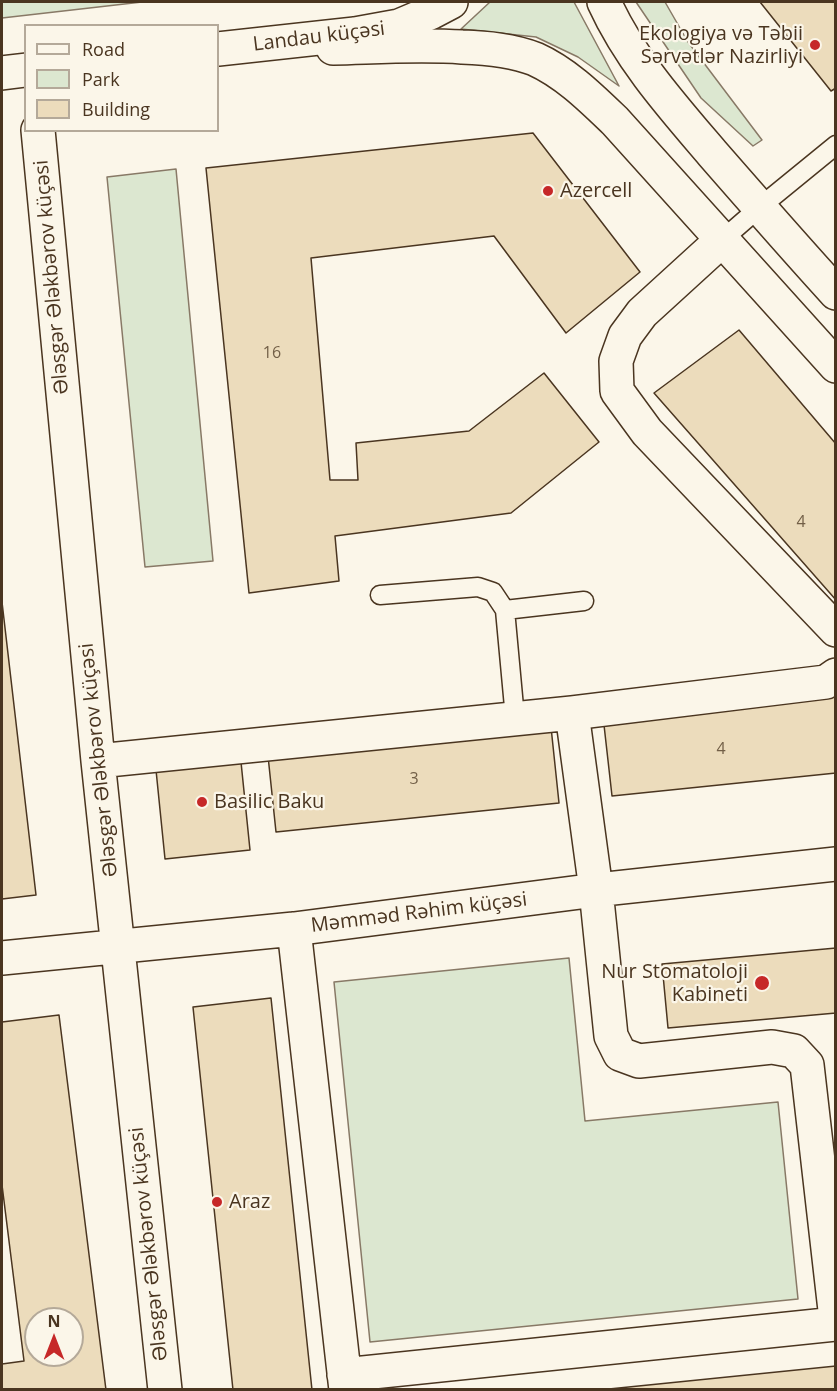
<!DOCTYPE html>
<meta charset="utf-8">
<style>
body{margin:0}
#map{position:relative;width:837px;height:1391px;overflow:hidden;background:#fbf6e9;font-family:"Open Sans",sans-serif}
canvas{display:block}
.frame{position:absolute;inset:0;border:3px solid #4a3520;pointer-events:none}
.legend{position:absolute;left:24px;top:24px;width:195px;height:108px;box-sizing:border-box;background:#fbf6e9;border:2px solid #b4a999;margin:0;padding:8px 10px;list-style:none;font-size:18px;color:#4a3520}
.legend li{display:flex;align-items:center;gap:12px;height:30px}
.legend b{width:30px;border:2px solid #b4a999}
.north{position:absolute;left:24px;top:1307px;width:60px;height:60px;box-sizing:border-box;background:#fbf6e9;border:2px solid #b4a999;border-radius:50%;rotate:0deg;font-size:16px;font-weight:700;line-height:24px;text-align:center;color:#4a3520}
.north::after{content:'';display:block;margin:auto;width:21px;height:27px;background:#c62828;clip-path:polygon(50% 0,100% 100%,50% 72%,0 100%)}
</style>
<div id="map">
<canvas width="837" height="1391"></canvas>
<div class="frame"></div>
<ul class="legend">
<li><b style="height:8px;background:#fbf6e9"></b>Road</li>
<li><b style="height:16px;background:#dce7d0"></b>Park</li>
<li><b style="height:16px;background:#ecdcbc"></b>Building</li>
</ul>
<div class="north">N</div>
</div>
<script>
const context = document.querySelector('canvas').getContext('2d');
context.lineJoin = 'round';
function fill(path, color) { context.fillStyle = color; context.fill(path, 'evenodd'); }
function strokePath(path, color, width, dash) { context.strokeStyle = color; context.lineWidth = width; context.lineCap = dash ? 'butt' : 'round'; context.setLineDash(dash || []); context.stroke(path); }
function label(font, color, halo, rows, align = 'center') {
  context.font = font + ' "Open Sans",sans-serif'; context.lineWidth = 4.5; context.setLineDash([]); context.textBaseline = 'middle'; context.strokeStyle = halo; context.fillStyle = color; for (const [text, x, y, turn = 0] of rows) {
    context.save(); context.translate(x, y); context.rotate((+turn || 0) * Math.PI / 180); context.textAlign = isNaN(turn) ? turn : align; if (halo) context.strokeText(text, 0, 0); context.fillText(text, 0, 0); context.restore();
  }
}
const green = new Path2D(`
 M 2,2 L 142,2 L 2,18 Z
 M 490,2 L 574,2 L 619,86 L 578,57 L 536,37 L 461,29 Z
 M 636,2 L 665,2 L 688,42 L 762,140 L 753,146 L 701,98 Z
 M 176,169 L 213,561 L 145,567 L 107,177 Z
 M 569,958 L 585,1121 L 778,1102 L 798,1299 L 370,1342 L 334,982 Z`);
const building = new Path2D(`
 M 760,2 L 836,2 L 836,88 L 831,91 Z
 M 533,133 L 640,272 L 566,333 L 494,236 L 311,258 L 330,480 L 358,480 L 356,443 L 469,431 L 544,373 L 599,442 L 511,513 L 335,536 L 339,581 L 249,593 L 206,168 Z
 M 739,330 L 836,444 L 836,600 L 654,393 Z
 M 2,602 L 36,895 L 2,899 Z
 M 836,693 L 836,773 L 612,796 L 604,725 Z
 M 551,727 L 559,803 L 276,832 L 268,756 Z
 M 241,762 L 250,850 L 165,859 L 156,770 Z
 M 836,948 L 836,1013 L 668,1028 L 662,964 Z
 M 271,998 L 312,1390 L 233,1390 L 193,1007 Z
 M 59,1015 L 106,1390 L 2,1390 L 2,1364 L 24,1361 L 2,1185 L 2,1022 ZM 36,1319 L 72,1319 L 72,1355 L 36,1355 Z
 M 836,1366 L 836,1390 L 599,1390 Z`);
const service = new Path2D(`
 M 722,240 L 760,207 L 836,145
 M 380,595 L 478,587 L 493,592 L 505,610 L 515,718
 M 505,610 L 584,601`);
const minor = new Path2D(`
 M 38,130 L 98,761 L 165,1390
 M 722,240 L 642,313 L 625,336 L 616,361 L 617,391 L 647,432 L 836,630
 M 572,713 L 596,890 L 611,1036 L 620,1054 L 639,1061 L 772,1047 L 794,1051 L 807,1065 L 836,1319
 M 98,761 L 572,713 L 826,682 L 836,675
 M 294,929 L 346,1390
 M 2,958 L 294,929 L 596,890 L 836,864
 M 344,1375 L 836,1324`);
const secondary = new Path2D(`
 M 604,2 C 630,59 671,105 712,153 C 753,200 794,247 836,293
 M 333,48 C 376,47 419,44 462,47 C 487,48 512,50 535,59 C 566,73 591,98 615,121 L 836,366`);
const primary = new Path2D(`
 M 218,49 L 355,34 L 399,26 L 432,12 L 451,2
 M 2,73 L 26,70`);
const markers = [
 [815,45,6,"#c62828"],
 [548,191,6,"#c62828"],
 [202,802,6,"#c62828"],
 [762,983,8,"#c62828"],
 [217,1202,6,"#c62828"]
];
const numberNames = [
 ["16",272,353],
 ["4",801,522],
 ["4",721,749],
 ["3",414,779]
];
const poiNames = [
 ["Ekologiya və Təbii",803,34,"right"],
 ["Sərvətlər Nazirliyi",803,57,"right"],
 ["Azercell",560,191],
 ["Basilic Baku",214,802],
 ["Nur Stomatoloji",748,972,"right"],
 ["Kabineti",748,995,"right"],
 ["Araz",229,1202]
];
const streetNames = [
 ["Landau küçəsi",319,37,-7],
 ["Ələsgər Ələkbərov küçəsi",52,277,-95],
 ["Ələsgər Ələkbərov küçəsi",99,760,-96],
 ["Məmməd Rəhim küçəsi",419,913,-7],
 ["Ələsgər Ələkbərov küçəsi",149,1244,-96]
];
fill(green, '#dce7d0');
strokePath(green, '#887966', 1.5);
fill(building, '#ecdcbc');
strokePath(building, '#4a3520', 1.5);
strokePath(service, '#4a3520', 21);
strokePath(minor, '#4a3520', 36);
strokePath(secondary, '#4a3520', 36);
strokePath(primary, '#4a3520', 36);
strokePath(service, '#fbf6e9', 18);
strokePath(minor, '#fbf6e9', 33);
strokePath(secondary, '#fbf6e9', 33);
strokePath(primary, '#fbf6e9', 33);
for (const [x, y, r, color] of markers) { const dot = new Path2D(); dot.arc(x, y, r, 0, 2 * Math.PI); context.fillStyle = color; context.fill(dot); strokePath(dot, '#fbf6e9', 2); }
label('16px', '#725f47', null, numberNames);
label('20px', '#4a3520', '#fbf6e9', poiNames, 'left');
label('20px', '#4a3520', '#fbf6e9', streetNames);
</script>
